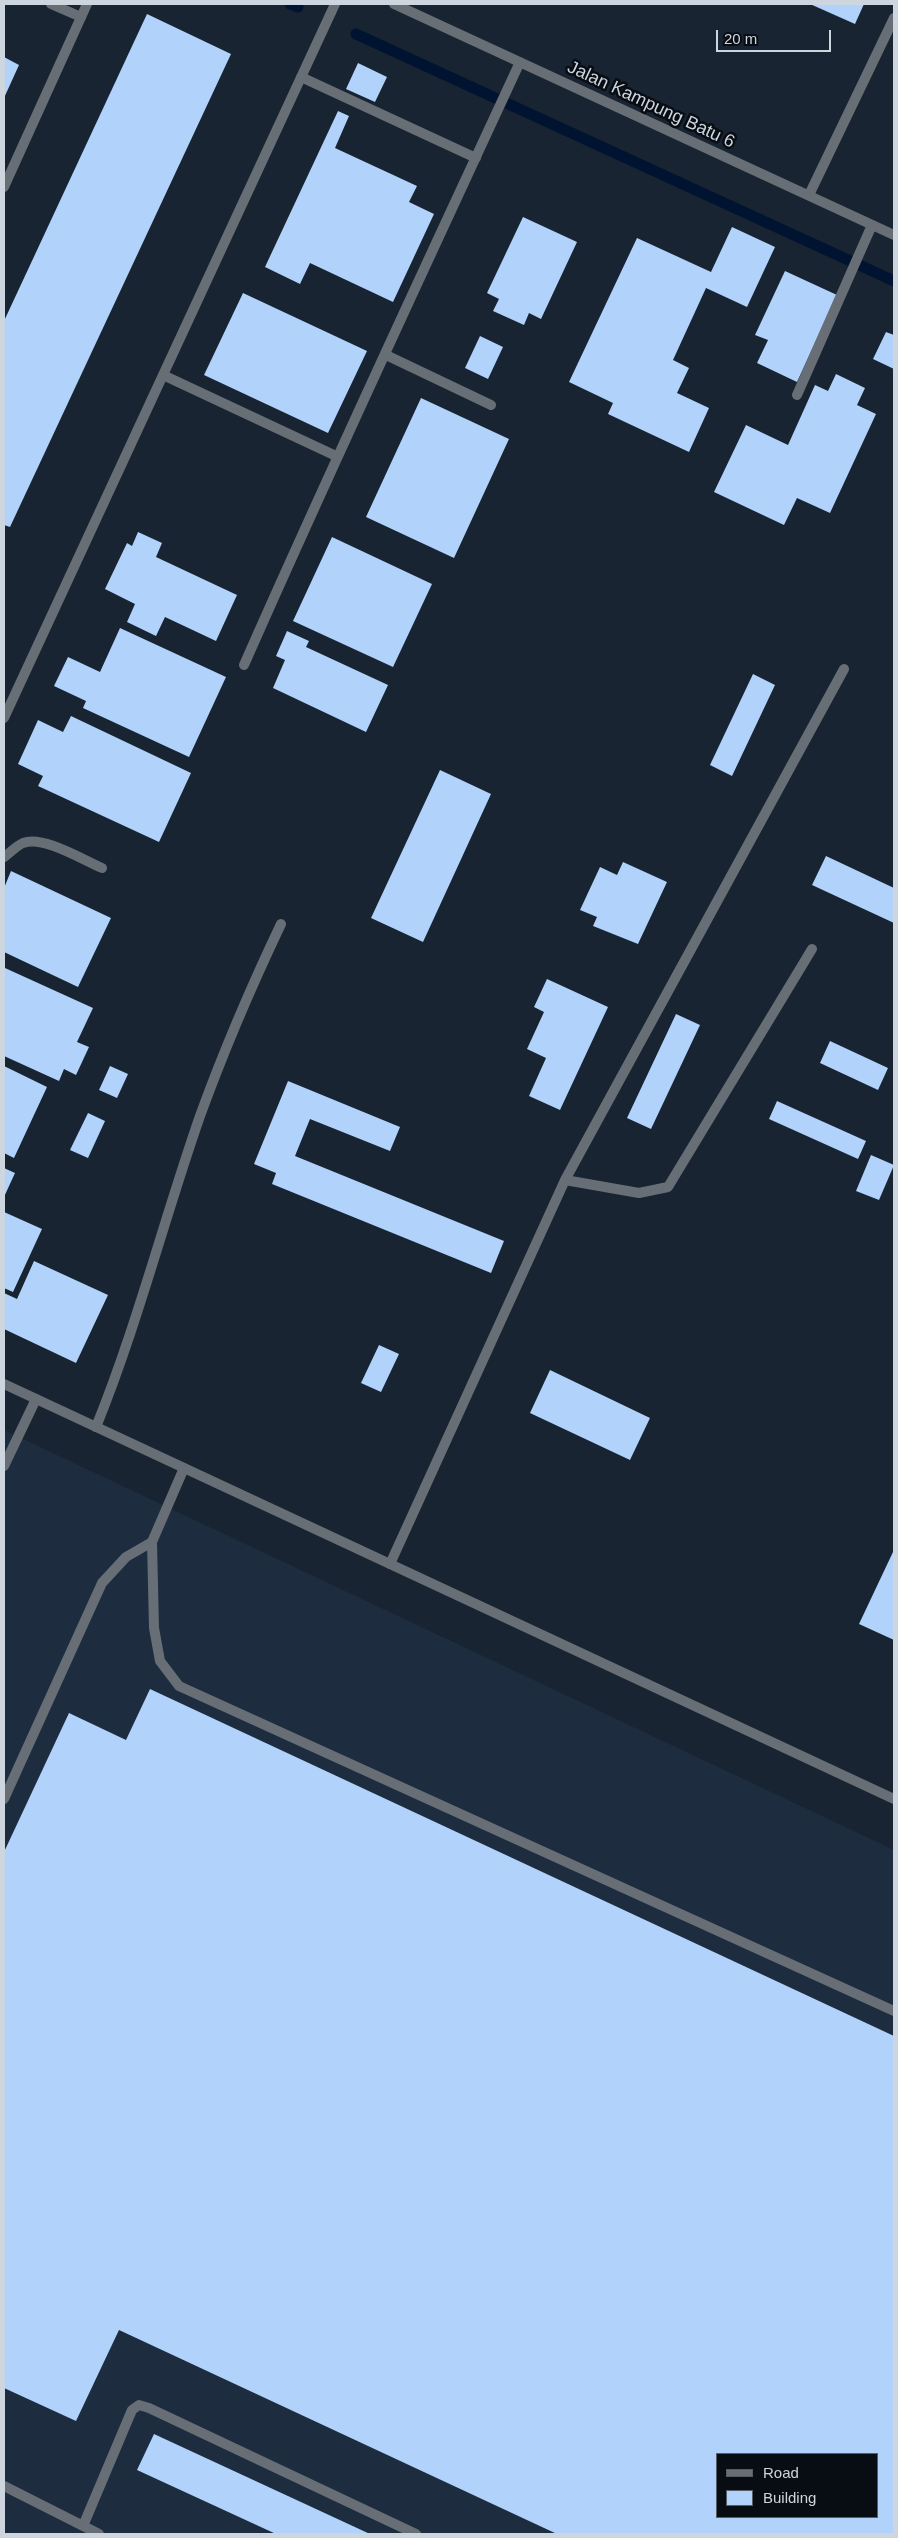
<!DOCTYPE html>
<style>
body{margin:0}
#map{position:relative;width:898px;height:2538px;overflow:hidden;background:#182431;font-family:Arial,sans-serif}
canvas{display:block}
.frame{position:absolute;inset:0;border:5px solid #cdd5de;pointer-events:none}
.legend{position:absolute;left:716px;top:2453px;width:162px;height:65px;box-sizing:border-box;background:#080d13;border:1px solid #575d64;margin:0;padding:6px 9px;list-style:none;font-size:15px;color:#cdd5de}
.legend li{display:flex;align-items:center;gap:10px;height:25px}
.legend b{width:25px;border:1px solid #575d64}
.scale{position:absolute;left:716px;top:30px;width:115px;height:22px;box-sizing:border-box;border:2px solid #cdd5de;border-top:0;padding-left:6px;font-size:15px;line-height:18px;white-space:nowrap;color:#cdd5de;-webkit-text-stroke:4px #080d13;paint-order:stroke}
</style>
<div id="map">
<canvas width="898" height="2538"></canvas>
<div class="frame"></div>
<ul class="legend">
<li><b style="height:6px;background:#676e75"></b>Road</li>
<li><b style="height:14px;background:#b0d2fb"></b>Building</li>
</ul>
<div class="scale">20 m</div>
</div>
<script>
const context = document.querySelector('canvas').getContext('2d');
context.lineJoin = 'round';
function fill(path, color) { context.fillStyle = color; context.fill(path, 'evenodd'); }
function strokePath(path, color, width, dash) { context.strokeStyle = color; context.lineWidth = width; context.lineCap = dash ? 'butt' : 'round'; context.setLineDash(dash || []); context.stroke(path); }
function label(font, color, halo, rows, align = 'center') {
  context.font = font + ' Arial,sans-serif'; context.lineWidth = 5; context.setLineDash([]); context.textBaseline = 'middle'; context.strokeStyle = halo; context.fillStyle = color; for (const [text, x, y, turn = 0] of rows) {
    context.save(); context.translate(x, y); context.rotate((+turn || 0) * Math.PI / 180); context.textAlign = isNaN(turn) ? turn : align; if (halo) context.strokeText(text, 0, 0); context.fillText(text, 0, 0); context.restore();
  }
}
const built = new Path2D(`
 M 4,1430 L 894,1850 L 894,2534 L 4,2534 ZM 717,2454 L 877,2454 L 877,2517 L 717,2517 Z`);
const stream = new Path2D(`
 M 290,4 L 298,7
 M 356,34 L 894,281`);
const building = new Path2D(`
 M 810,4 L 864,4 L 855,24 Z
 M 147,14 L 231,54 L 10,527 L 4,525 L 4,321 Z
 M 4,57 L 19,65 L 4,98 Z
 M 358,63 L 387,77 L 375,102 L 346,89 Z
 M 338,111 L 349,116 L 335,148 L 417,186 L 409,202 L 434,214 L 393,302 L 310,263 L 300,284 L 265,267 Z
 M 523,217 L 577,242 L 541,319 L 529,313 L 524,325 L 493,311 L 499,299 L 487,293 Z
 M 732,227 L 775,247 L 747,307 L 706,288 L 673,360 L 689,368 L 677,393 L 709,408 L 689,452 L 608,414 L 613,403 L 569,382 L 637,238 L 711,272 Z
 M 785,271 L 837,295 L 797,382 L 757,363 L 768,340 L 755,335 Z
 M 243,293 L 367,351 L 328,433 L 204,375 Z
 M 886,332 L 894,335 L 894,369 L 873,359 Z
 M 480,336 L 503,347 L 488,379 L 465,368 Z
 M 836,374 L 865,388 L 857,405 L 876,414 L 830,513 L 797,498 L 784,525 L 714,492 L 746,425 L 788,445 L 815,385 L 828,391 Z
 M 421,398 L 509,439 L 454,558 L 366,517 Z
 M 138,532 L 162,543 L 156,557 L 237,595 L 216,641 L 165,617 L 156,636 L 127,622 L 135,604 L 105,589 L 127,543 L 132,546 Z
 M 332,537 L 432,584 L 393,667 L 293,621 Z
 M 120,628 L 226,677 L 189,757 L 83,708 L 86,701 L 54,686 L 68,657 L 100,672 Z
 M 287,631 L 309,641 L 306,647 L 388,685 L 366,732 L 273,688 L 285,660 L 276,656 Z
 M 753,674 L 775,685 L 732,776 L 710,765 Z
 M 71,716 L 191,773 L 159,842 L 38,786 L 43,776 L 18,764 L 38,720 L 63,732 Z
 M 440,770 L 491,794 L 423,942 L 371,918 Z
 M 826,856 L 894,888 L 894,923 L 812,885 Z
 M 623,862 L 667,882 L 638,944 L 593,926 L 597,917 L 580,910 L 600,867 L 617,875 Z
 M 11,871 L 111,918 L 78,987 L 4,952 L 4,888 Z
 M 5,968 L 93,1008 L 77,1042 L 89,1047 L 76,1075 L 64,1069 L 59,1081 L 4,1056 Z
 M 547,979 L 608,1007 L 560,1110 L 529,1096 L 546,1058 L 527,1049 L 544,1012 L 534,1007 Z
 M 676,1014 L 700,1025 L 651,1129 L 627,1118 Z
 M 830,1041 L 888,1068 L 878,1090 L 820,1063 Z
 M 4,1066 L 47,1087 L 14,1158 L 4,1153 Z
 M 110,1066 L 128,1074 L 117,1098 L 99,1090 Z
 M 288,1081 L 400,1127 L 390,1151 L 310,1119 L 295,1156 L 504,1241 L 491,1273 L 272,1184 L 276,1173 L 254,1164 Z
 M 777,1101 L 866,1141 L 858,1159 L 769,1119 Z
 M 88,1113 L 105,1121 L 88,1158 L 70,1150 Z
 M 871,1155 L 894,1165 L 879,1200 L 856,1191 Z
 M 4,1168 L 15,1173 L 4,1197 Z
 M 4,1212 L 42,1229 L 13,1292 L 4,1288 Z
 M 34,1261 L 108,1295 L 76,1363 L 4,1329 L 4,1293 L 17,1299 Z
 M 379,1345 L 399,1354 L 381,1392 L 361,1383 Z
 M 550,1370 L 650,1418 L 630,1460 L 530,1413 Z
 M 893,1552 L 894,1553 L 894,1640 L 859,1624 Z
 M 150,1689 L 894,2036 L 894,2534 L 557,2534 L 119,2330 L 76,2421 L 4,2388 L 4,1852 L 69,1713 L 126,1740 ZM 717,2454 L 877,2454 L 877,2517 L 717,2517 Z
 M 154,2434 L 370,2534 L 276,2534 L 137,2470 Z`);
const service = new Path2D(`
 M 51,4 L 81,17
 M 565,1180 L 639,1193 L 668,1187 L 812,949
 M 96,1427 C 137,1326 164,1219 200,1116 C 224,1050 251,987 281,924
 M 4,1466 L 36,1399
 M 152,1542 L 154,1628 L 160,1661 L 179,1686 L 894,2011
 M 390,1564 L 565,1180 L 844,669
 M 4,1799 L 102,1583 L 126,1557 L 152,1542 L 184,1468
 M 4,2486 L 99,2534
 M 83,2526 L 132,2410 L 139,2405 L 149,2408 L 416,2534`);
const minor = new Path2D(`
 M 394,4 L 894,235
 M 301,77 L 476,158
 M 4,187 L 87,4
 M 809,195 L 894,18
 M 386,355 L 491,405
 M 163,375 L 336,456
 M 797,395 L 872,225
 M 244,665 C 333,463 427,263 520,62
 M 4,718 L 335,4
 M 4,857 C 10,853 16,846 23,843 C 43,835 83,860 102,868
 M 4,1384 L 894,1799`);
const streetNames = [
 ["Jalan Kampung Batu 6",651,105,25]
];
fill(built, '#1d2c3e');
strokePath(stream, '#001431', 11);
fill(building, '#b0d2fb');
strokePath(service, '#676e75', 10);
strokePath(minor, '#676e75', 10);
label('18px', '#cdd5de', '#080d13', streetNames);
</script>
